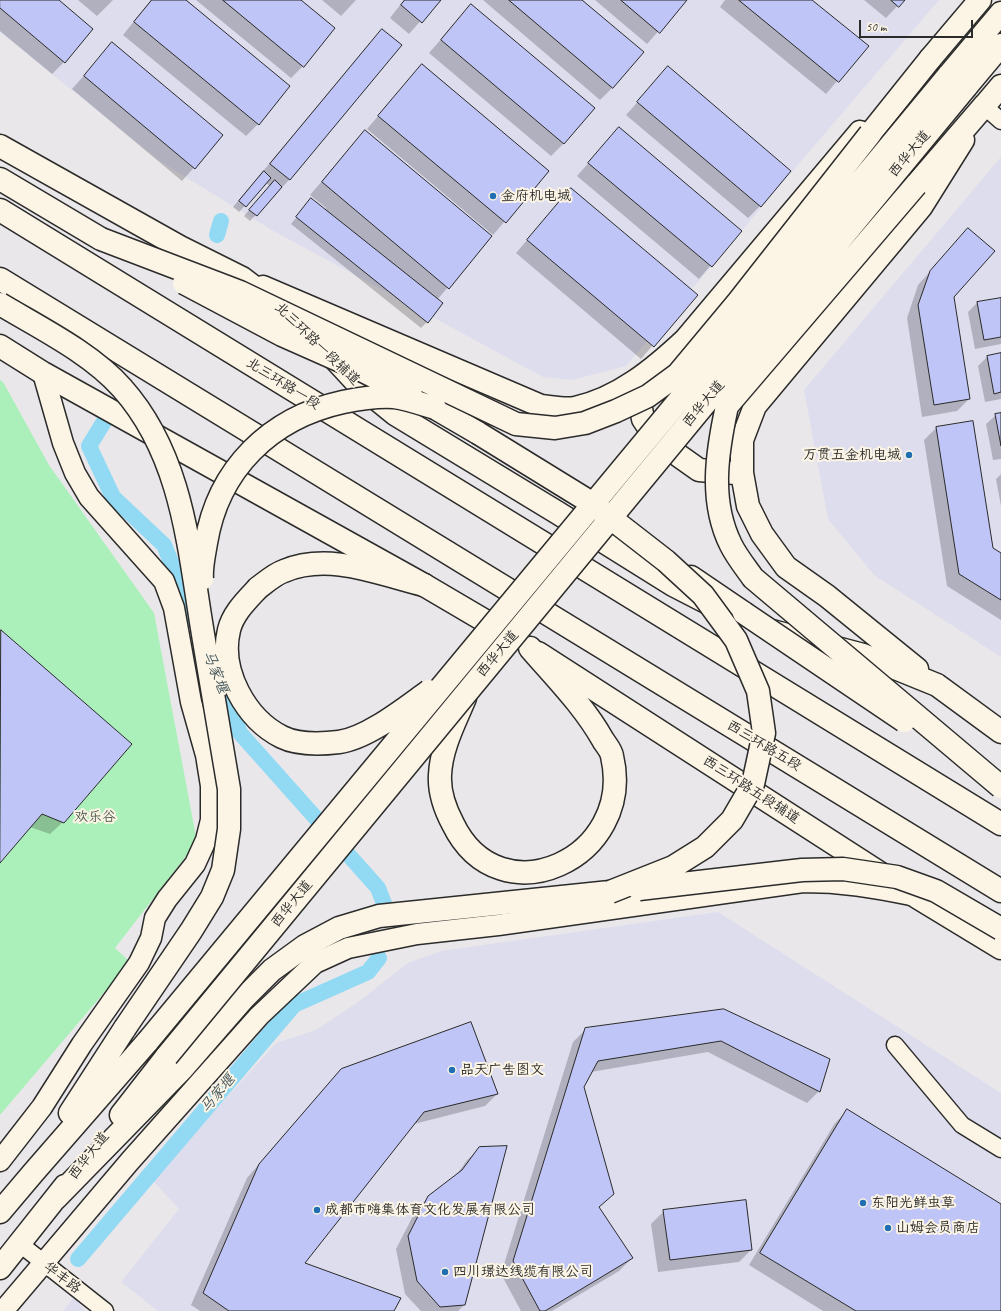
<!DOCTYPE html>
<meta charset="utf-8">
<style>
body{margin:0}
#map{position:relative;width:1001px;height:1311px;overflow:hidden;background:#eae7ea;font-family:Caveat,sans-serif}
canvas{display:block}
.scale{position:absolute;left:859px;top:20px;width:114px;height:18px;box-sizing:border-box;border:2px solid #2b2b2b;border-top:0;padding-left:5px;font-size:12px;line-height:14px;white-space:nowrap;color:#2b2b2b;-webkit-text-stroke:3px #fcf5e5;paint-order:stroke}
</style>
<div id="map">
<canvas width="1001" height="1311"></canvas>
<div class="scale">50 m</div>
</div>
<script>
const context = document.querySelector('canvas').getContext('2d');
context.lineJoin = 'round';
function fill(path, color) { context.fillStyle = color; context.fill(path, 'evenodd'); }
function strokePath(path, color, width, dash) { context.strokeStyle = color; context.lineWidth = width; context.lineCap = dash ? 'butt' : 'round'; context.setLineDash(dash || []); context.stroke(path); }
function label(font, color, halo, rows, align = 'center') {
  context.font = font + ' Caveat,"LXGW WenKai TC",sans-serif'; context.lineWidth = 4; context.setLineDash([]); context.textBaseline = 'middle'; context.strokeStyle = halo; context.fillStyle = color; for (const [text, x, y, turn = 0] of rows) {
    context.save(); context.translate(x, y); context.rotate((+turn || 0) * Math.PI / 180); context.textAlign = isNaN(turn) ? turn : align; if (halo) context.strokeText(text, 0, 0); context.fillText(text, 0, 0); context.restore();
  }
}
const built = new Path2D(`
 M 0,0 L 939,0 L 626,366 L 572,380 L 543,377 L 270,229 L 161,162 L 0,32 Z
 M 1001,157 L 1001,657 L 874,575 L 828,519 L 804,390 Z
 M 718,912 L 1001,1093 L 1001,1311 L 158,1311 L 121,1282 L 179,1209 L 152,1180 L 276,1043 L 316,1030 L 358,1002 L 408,963 L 441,951 Z
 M 74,1297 L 85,1311 L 63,1311 Z`);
const green = new Path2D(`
 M 0,380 L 3,382 L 49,465 L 154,613 L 197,842 L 115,948 L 130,962 L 0,1115 Z`);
const shadow = new Path2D(`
 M 0,0 L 57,0 L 64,62 L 52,74 L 0,31 Z
 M 78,0 L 113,0 L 97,16 Z
 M 151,0 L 184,0 L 258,124 L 246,136 L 123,35 Z
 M 196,0 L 300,0 L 303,66 L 291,78 Z
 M 322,0 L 356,0 L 341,16 Z
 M 404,0 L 439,0 L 409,34 L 390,18 Z
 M 483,0 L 581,0 L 613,87 L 600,100 Z
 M 595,0 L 686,0 L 647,44 Z
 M 725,0 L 811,0 L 867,46 L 826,94 L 720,7 Z
 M 864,0 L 903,0 L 886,18 Z
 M 471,5 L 564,143 L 551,156 L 429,53 Z
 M 382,31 L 400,45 L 289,180 L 250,221 L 244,216 L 270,186 L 266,183 L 239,212 L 233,207 L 370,43 Z
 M 112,44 L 222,136 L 182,181 L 72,89 Z
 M 422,65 L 548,171 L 493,235 L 367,129 Z
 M 668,68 L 760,206 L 748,218 L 626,115 Z
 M 619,128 L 740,231 L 699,279 L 577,176 Z
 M 365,131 L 491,236 L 437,300 L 427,322 L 421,328 L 291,224 L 311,199 L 325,210 L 326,208 L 310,195 Z
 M 571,189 L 696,295 L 641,359 L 516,253 Z
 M 968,229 L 953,297 L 969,399 L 957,411 L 922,417 L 907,318 L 918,285 Z
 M 1001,299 L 1001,344 L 975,349 L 968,312 L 977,303 Z
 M 1001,354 L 1001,399 L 985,402 L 978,366 L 987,357 Z
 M 1001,414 L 1001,459 L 993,460 L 986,424 L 996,415 Z
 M 972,422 L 992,549 L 1001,554 L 1001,620 L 947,586 L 924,440 L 936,428 Z
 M 1001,474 L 1001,506 L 996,479 Z
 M 1,632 L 63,822 L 50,834 L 30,827 L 0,862 Z
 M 724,1010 L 819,1091 L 807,1103 L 708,1052 L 591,1072 L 583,1087 L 613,1194 L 598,1208 L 632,1258 L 619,1271 L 552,1311 L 521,1311 L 501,1274 L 573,1042 L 586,1029 Z
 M 329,1083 L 497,1094 L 485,1106 L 414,1124 L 303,1264 L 393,1311 L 200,1311 L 191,1305 L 247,1178 Z
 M 847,1111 L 1001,1205 L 1001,1311 L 823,1311 L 749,1265 L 835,1123 Z
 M 480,1148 L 464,1305 L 458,1311 L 421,1311 L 405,1294 L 396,1249 L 416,1210 L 429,1197 L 455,1177 L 467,1160 Z
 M 664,1211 L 751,1250 L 739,1262 L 658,1272 L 651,1224 Z`);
const canal = new Path2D(`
 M 217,235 L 221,221
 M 105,420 L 89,446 L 113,497 L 164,545 L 195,621
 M 216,672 L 240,733 L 378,888 L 385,906
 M 78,1259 L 294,1005 L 368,972 L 379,958`);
const building = new Path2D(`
 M 0,0 L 59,0 L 93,29 L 65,63 L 0,8 Z
 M 152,0 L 186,0 L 290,86 L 259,125 L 134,22 Z
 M 223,0 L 301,0 L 335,28 L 304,67 Z
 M 405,0 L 441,0 L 422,23 L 401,5 Z
 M 509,0 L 582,0 L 644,52 L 613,88 Z
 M 621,0 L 687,0 L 660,33 Z
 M 739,0 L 812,0 L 869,46 L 839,82 Z
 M 891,0 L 905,0 L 899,7 Z
 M 471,4 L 595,108 L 564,144 L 441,40 Z
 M 382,29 L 402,45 L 290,180 L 270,164 Z
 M 112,42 L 223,135 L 195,169 L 84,76 Z
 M 422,64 L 549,171 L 506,223 L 378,116 Z
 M 668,66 L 791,171 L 761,207 L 637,102 Z
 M 619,127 L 742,231 L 712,267 L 588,163 Z
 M 365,130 L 492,236 L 449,289 L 322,182 Z
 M 264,171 L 271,178 L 246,207 L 239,201 Z
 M 275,180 L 282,187 L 257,216 L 249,210 Z
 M 571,188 L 698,295 L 654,347 L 527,240 Z
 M 311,198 L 443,303 L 428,323 L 296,217 Z
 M 968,228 L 995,251 L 954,297 L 970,399 L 934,405 L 918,305 L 930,271 Z
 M 1001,298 L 1001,337 L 984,340 L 977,302 Z
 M 1001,353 L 1001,392 L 994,394 L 987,356 Z
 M 1001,413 L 1001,446 L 995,414 Z
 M 973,421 L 993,548 L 1001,553 L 1001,600 L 959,574 L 936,427 Z
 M 1,630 L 132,744 L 64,823 L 42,814 L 0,863 Z
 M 724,1009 L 830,1059 L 820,1092 L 721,1041 L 598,1061 L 584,1087 L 614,1194 L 599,1207 L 633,1258 L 545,1311 L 540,1311 L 513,1261 L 585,1028 Z
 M 471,1022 L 498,1094 L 424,1112 L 305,1263 L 401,1298 L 394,1311 L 229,1311 L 203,1293 L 259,1164 L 341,1069 Z
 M 847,1109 L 1001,1204 L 1001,1311 L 856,1311 L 760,1253 Z
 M 507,1146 L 465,1305 L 440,1307 L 417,1281 L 408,1236 L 428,1196 L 462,1170 L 479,1147 Z
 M 746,1200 L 752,1250 L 670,1260 L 663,1210 Z`);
const minor = new Path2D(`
 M 984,106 L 1001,121
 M 895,1045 L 962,1125 L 1001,1149
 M 20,1244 L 105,1311`);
const tertiary = new Path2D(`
 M 0,1161 L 42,1107 L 82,1044 L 139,963 L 151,938 L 155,918 L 167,899 L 195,864 L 206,840 L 211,820 L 211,786 L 206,755 L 191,702 L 174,608 L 164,581 L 89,497 L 75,473 L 63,443 L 43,373
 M 3,1311 L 130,1161 L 259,1016 L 315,963 L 348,948 L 417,934 L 498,925 L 803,882 C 842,882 873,887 911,895`);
const secondary = new Path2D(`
 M 0,146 L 180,247 L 242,278 L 276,304
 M 263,287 L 541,406 C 552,407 565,410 575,408 C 618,399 654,369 685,340 L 860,132
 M 0,346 L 43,373 L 424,585 L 509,635
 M 332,356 L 357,383 L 395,414 L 558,513 L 673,585 L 706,602
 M 636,382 L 643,419 L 658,441 L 699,470 L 735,473
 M 772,631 L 863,655 L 937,685 L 1001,732
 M 538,653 L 917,897 L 1001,948
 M 917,669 L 827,596 L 786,567 L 762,534 L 748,506 L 742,473 L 742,440 L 755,406 L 921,207 L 963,140`);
const primary = new Path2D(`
 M 930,59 L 980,0
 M 984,106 L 1001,86`);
const trunk = new Path2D(`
 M 948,76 L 1001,13
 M 966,87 L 1001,45
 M 870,134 L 930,59
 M 0,179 L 101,239
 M 916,185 L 984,106
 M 0,210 L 1001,824
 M 0,279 L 1001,891
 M 435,408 L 478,433
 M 691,577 L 744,613
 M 258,588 C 266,582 275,574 284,571 C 329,552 379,574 424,585
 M 465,698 C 455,722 441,748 440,775 C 439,792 445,809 453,824 C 500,921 636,858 612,756 C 611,750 606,745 603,740 C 584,706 555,677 530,648
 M 70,1113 L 125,1028
 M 121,1115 L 167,1056
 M 56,1198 L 182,1069 L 243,999 L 272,970 L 305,946 L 339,928 L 379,916 L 610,892
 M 0,1212 L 33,1173 L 148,1041
 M 0,1268 L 65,1186`);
const trunkBridge = new Path2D(`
 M 916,185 L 727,406 C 717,452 709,501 731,545 C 737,557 746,568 753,578 L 1001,787
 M 101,239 L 240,292 L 516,424 L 555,428 L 585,423 L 616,411 L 648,396 L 678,374 L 738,302 L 870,134
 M 184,283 L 282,335 L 361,370 L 411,395
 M 0,304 C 40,328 91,353 122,388 C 180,453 188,540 201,622 C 210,678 220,734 229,789 L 229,829 L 223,870 L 212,897 L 191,931 L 125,1028
 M 478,433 L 590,502 L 666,561 L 703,595 L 736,640 L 758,691 L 764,733 L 753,784 L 732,820 L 705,847 L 673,867 L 610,892
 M 202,579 C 201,567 204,555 206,543 C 218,469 270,418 343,402 C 358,399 378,396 394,397 C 408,399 422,404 435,408
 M 258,588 C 247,600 233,613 229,630 C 219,671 246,719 282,737 C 298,745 322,744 339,742 C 368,738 405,708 429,691
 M 744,613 L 904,721
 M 639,889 L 802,870 L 843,869 L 897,877 L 936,891 L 1001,929
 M 148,1041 L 948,76
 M 167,1056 L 966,87`);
const markers = [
 [493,196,4,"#1f6fb2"],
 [909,455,4,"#1f6fb2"],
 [452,1070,4,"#1f6fb2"],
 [863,1203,4,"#1f6fb2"],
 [317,1210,4,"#1f6fb2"],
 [888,1228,4,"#1f6fb2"],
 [445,1272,4,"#1f6fb2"]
];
const streetNames = [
 ["西华大道",910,154,-50],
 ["北三环路一段辅道",317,344,44],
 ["北三环路一段",283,384,32],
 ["西华大道",704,404,-50],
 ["西华大道",498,654,-50],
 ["西三环路五段",764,746,31],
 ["西三环路五段辅道",751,790,33],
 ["西华大道",292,904,-51],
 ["西华大道",89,1156,-52],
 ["华丰路",62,1278,37]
];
const poiNames = [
 ["金府机电城",501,196],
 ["万贯五金机电城",901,455,"right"],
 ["品天广告图文",460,1070],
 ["东阳光鲜虫草",871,1203],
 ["成都市嗨集体育文化发展有限公司",325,1210],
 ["山姆会员商店",896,1228],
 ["四川璟达线缆有限公司",453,1272]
];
const parkNames = [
 ["欢乐谷",95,817]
];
const waterNames = [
 ["马家堰",215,672,68],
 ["马家堰",218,1094,-50]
];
fill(built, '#dde');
fill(green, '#abf0ba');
fill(shadow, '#0003');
strokePath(canal, '#92daf4', 16);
fill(building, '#c0c5f7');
strokePath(building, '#2b2b2b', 1);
strokePath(minor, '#2b2b2b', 19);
strokePath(tertiary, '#2b2b2b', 23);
strokePath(secondary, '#2b2b2b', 25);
strokePath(primary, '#2b2b2b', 25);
strokePath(trunk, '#2b2b2b', 25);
strokePath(minor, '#fcf5e5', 16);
strokePath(tertiary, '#fcf5e5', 20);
strokePath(secondary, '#fcf5e5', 22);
strokePath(primary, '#fcf5e5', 22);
strokePath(trunk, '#fcf5e5', 22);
strokePath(trunkBridge, '#2b2b2b', 25, []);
strokePath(trunkBridge, '#fcf5e5', 22);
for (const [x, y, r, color] of markers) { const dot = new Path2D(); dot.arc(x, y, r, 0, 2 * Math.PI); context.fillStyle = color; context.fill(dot); strokePath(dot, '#fcf5e5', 1.5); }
label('14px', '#2b2b2b', '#fcf5e5', streetNames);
label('14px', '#2b2b2b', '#fcf5e5', poiNames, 'left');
label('14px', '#4b5c4f', '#fcf5e5', parkNames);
label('italic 15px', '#45575d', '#fcf5e5', waterNames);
</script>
